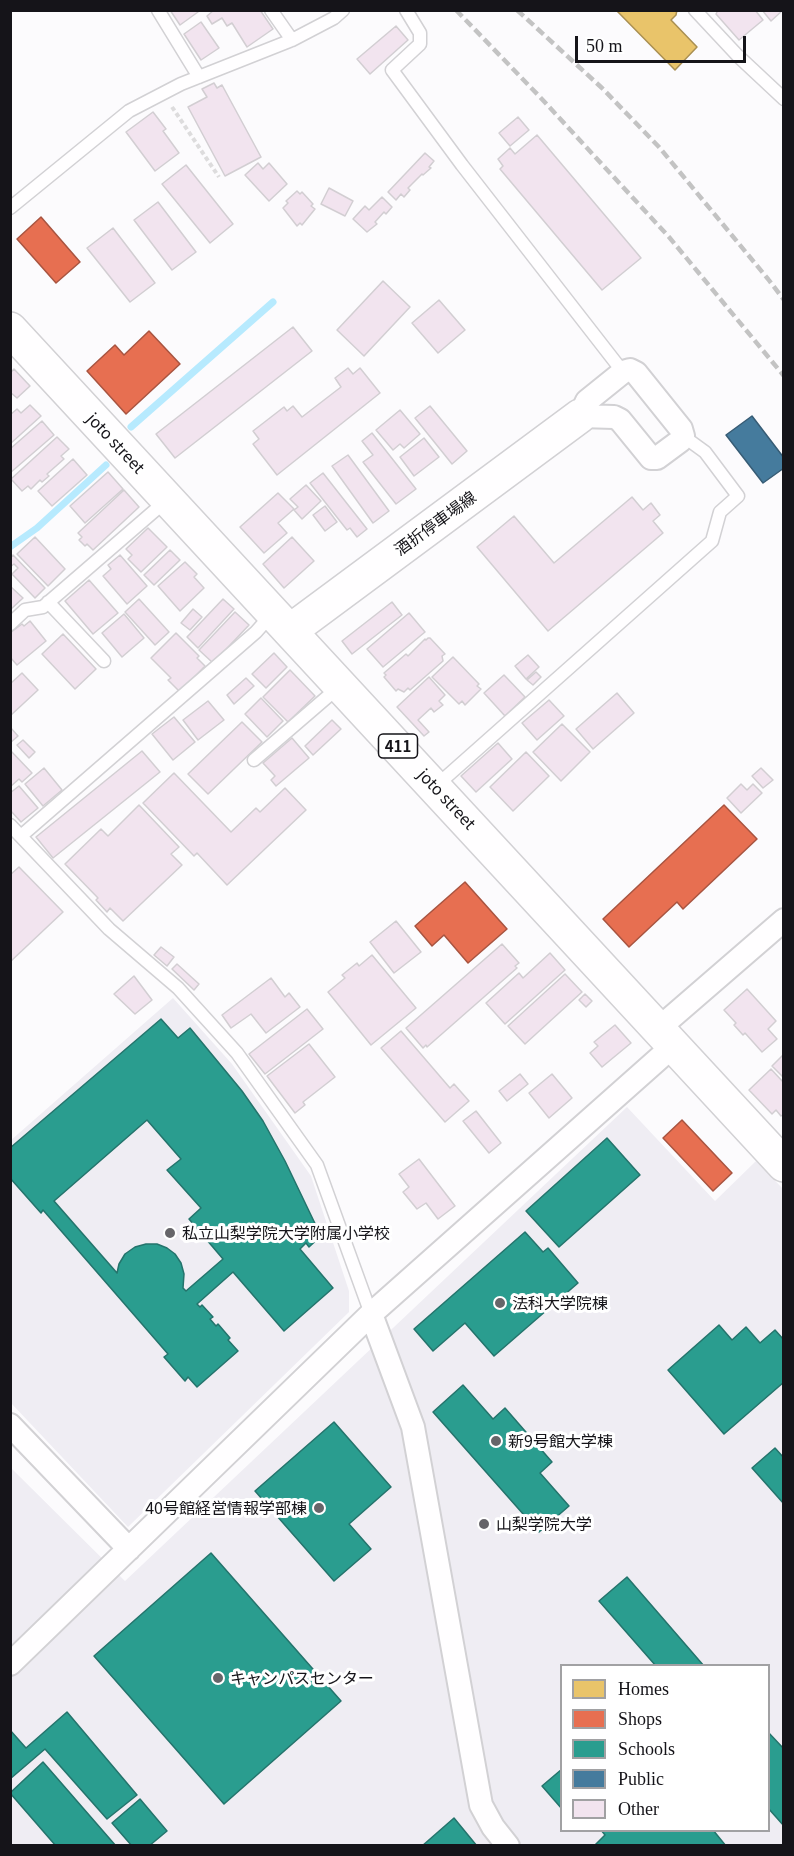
<!DOCTYPE html>
<meta charset="utf-8">
<style>
body{margin:0}
#map{position:relative;width:794px;height:1856px;overflow:hidden;background:#fcfbfd;font-family:Georgia,serif}
canvas{display:block}
.frame{position:absolute;inset:0;border:12px solid #151419;pointer-events:none}
.legend{position:absolute;left:560px;top:1664px;width:210px;height:168px;box-sizing:border-box;background:#fff;border:2px solid #a1a1a3;margin:0;padding:8px 10px;list-style:none;font-size:18px;color:#151419}
.legend li{display:flex;align-items:center;gap:12px;height:30px}
.legend b{width:30px;border:2px solid #a1a1a3}
.scale{position:absolute;left:575px;top:36px;width:171px;height:27px;box-sizing:border-box;border:3px solid #151419;border-top:0;padding-left:8px;font-size:18px;line-height:21px;white-space:nowrap;color:#151419;-webkit-text-stroke:4px #fff;paint-order:stroke}
</style>
<div id="map">
<canvas width="794" height="1856"></canvas>
<div class="frame"></div>
<ul class="legend">
<li><b style="height:16px;background:#e9c46a"></b>Homes</li>
<li><b style="height:16px;background:#e76f51"></b>Shops</li>
<li><b style="height:16px;background:#2a9d8f"></b>Schools</li>
<li><b style="height:16px;background:#457b9d"></b>Public</li>
<li><b style="height:16px;background:#f2e4ef"></b>Other</li>
</ul>
<div class="scale">50 m</div>
</div>
<script>
const context = document.querySelector('canvas').getContext('2d');
context.lineJoin = 'round';
function fill(path, color) { context.fillStyle = color; context.fill(path, 'evenodd'); }
function strokePath(path, color, width, dash) { context.strokeStyle = color; context.lineWidth = width; context.lineCap = dash ? 'butt' : 'round'; context.setLineDash(dash || []); context.stroke(path); }
function label(font, color, halo, rows, align = 'center') {
  context.font = font + ' Georgia,"Noto Sans JP",serif'; context.lineWidth = 6; context.setLineDash([]); context.textBaseline = 'middle'; context.strokeStyle = halo; context.fillStyle = color; for (const [text, x, y, turn = 0] of rows) {
    context.save(); context.translate(x, y); context.rotate((+turn || 0) * Math.PI / 180); context.textAlign = isNaN(turn) ? turn : align; if (halo) context.strokeText(text, 0, 0); context.fillText(text, 0, 0); context.restore();
  }
}
const built = new Path2D(`
 M 173,998 L 232,1064 L 311,1176 L 349,1291 L 349,1312 L 128,1527 L 11,1403 L 10,1141 Z
 M 627,1107 L 715,1201 L 756,1161 L 784,1190 L 783,1845 L 11,1845 L 10,1467 L 125,1581 ZM 562,1666 L 768,1666 L 768,1830 L 562,1830 Z`);
const homes = new Path2D(`
 M 616,10 L 677,10 L 676,15 L 671,20 L 697,47 L 675,70 Z`);
const shops = new Path2D(`
 M 41,217 L 80,262 L 56,283 L 17,239 Z
 M 149,331 L 180,364 L 126,414 L 87,371 L 115,345 L 124,355 Z
 M 724,805 L 757,839 L 683,909 L 677,902 L 629,947 L 603,919 Z
 M 465,882 L 507,929 L 468,963 L 444,935 L 432,946 L 415,926 Z
 M 682,1120 L 732,1173 L 713,1191 L 663,1138 Z`);
const schools = new Path2D(`
 M 161,1019 L 178,1038 L 190,1028 L 242,1091 L 263,1121 L 285,1161 L 321,1236 L 309,1247 L 306,1243 L 300,1249 L 333,1288 L 284,1331 L 233,1272 L 197,1304 L 200,1307 L 202,1305 L 213,1317 L 210,1319 L 216,1326 L 218,1324 L 230,1338 L 228,1340 L 238,1351 L 197,1387 L 188,1377 L 185,1381 L 164,1357 L 168,1354 L 43,1210 L 41,1213 L 10,1178 L 10,1148 ZM 147,1120 L 181,1159 L 167,1170 L 201,1208 L 189,1219 L 223,1259 L 186,1291 L 183,1288 L 184,1274 L 181,1263 L 175,1254 L 167,1248 L 157,1244 L 146,1244 L 135,1247 L 125,1254 L 119,1264 L 117,1273 L 54,1201 Z
 M 607,1138 L 640,1175 L 559,1247 L 526,1211 Z
 M 525,1232 L 543,1252 L 548,1248 L 578,1283 L 494,1356 L 465,1323 L 433,1351 L 414,1329 Z
 M 719,1325 L 732,1340 L 746,1327 L 760,1343 L 775,1330 L 784,1340 L 784,1382 L 724,1434 L 668,1370 Z
 M 463,1385 L 493,1419 L 505,1408 L 552,1462 L 540,1473 L 569,1506 L 539,1532 L 433,1412 Z
 M 334,1422 L 391,1487 L 349,1524 L 371,1549 L 334,1581 L 255,1491 Z
 M 775,1448 L 784,1458 L 784,1504 L 752,1468 Z
 M 211,1553 L 341,1701 L 224,1804 L 94,1656 Z
 M 627,1577 L 704,1666 L 656,1666 L 599,1601 Z
 M 67,1712 L 137,1795 L 107,1819 L 45,1749 L 10,1779 L 10,1730 L 26,1748 Z
 M 768,1732 L 784,1749 L 784,1826 L 768,1808 Z
 M 43,1762 L 116,1846 L 56,1846 L 10,1793 Z
 M 562,1769 L 562,1809 L 542,1786 Z
 M 140,1799 L 167,1831 L 149,1846 L 132,1846 L 112,1823 Z
 M 454,1818 L 477,1846 L 422,1846 Z
 M 601,1830 L 713,1830 L 726,1846 L 594,1846 L 605,1835 Z`);
const public = new Path2D(`
 M 752,416 L 784,458 L 784,468 L 763,483 L 726,435 Z`);
const stream = new Path2D(`
 M 131,427 L 273,302
 M 10,547 L 37,528 L 106,465`);
const building = new Path2D(`
 M 170,10 L 196,10 L 198,12 L 180,25 Z
 M 214,10 L 260,10 L 273,29 L 247,47 L 232,23 L 227,26 L 222,18 L 212,24 L 207,16 Z
 M 718,10 L 755,10 L 763,20 L 739,40 L 716,14 Z
 M 762,10 L 783,10 L 771,21 Z
 M 201,22 L 219,48 L 201,60 L 184,34 Z
 M 396,26 L 408,40 L 370,74 L 357,59 Z
 M 214,83 L 217,88 L 222,85 L 261,157 L 225,176 L 188,107 L 207,97 L 202,89 Z
 M 153,112 L 166,129 L 163,131 L 179,153 L 155,171 L 126,132 Z
 M 518,117 L 529,130 L 510,146 L 499,133 Z
 M 537,135 L 641,258 L 602,290 L 500,169 L 503,166 L 498,159 L 510,148 L 515,154 Z
 M 425,153 L 434,161 L 429,167 L 431,168 L 423,175 L 422,174 L 408,188 L 410,190 L 404,197 L 401,194 L 396,200 L 388,192 Z
 M 258,163 L 263,169 L 269,163 L 287,184 L 269,201 L 245,175 Z
 M 186,165 L 233,224 L 210,243 L 162,184 Z
 M 329,188 L 353,201 L 345,216 L 321,204 Z
 M 297,191 L 300,194 L 302,192 L 313,204 L 311,206 L 315,209 L 302,225 L 300,223 L 297,226 L 283,208 L 288,203 L 286,201 Z
 M 382,197 L 392,207 L 386,214 L 384,212 L 375,222 L 377,224 L 367,232 L 353,219 L 365,206 L 369,210 Z
 M 158,202 L 196,252 L 172,270 L 134,220 Z
 M 113,228 L 155,283 L 130,302 L 87,248 Z
 M 383,281 L 410,307 L 364,356 L 337,330 Z
 M 439,300 L 465,330 L 438,353 L 412,323 Z
 M 293,327 L 312,351 L 175,458 L 156,434 Z
 M 348,368 L 353,374 L 360,368 L 380,393 L 277,475 L 253,444 L 259,439 L 253,431 L 284,407 L 287,411 L 293,406 L 302,417 L 341,387 L 335,378 Z
 M 14,369 L 30,386 L 17,398 L 10,392 L 10,373 Z
 M 30,405 L 41,416 L 10,444 L 10,415 L 17,409 L 21,413 Z
 M 430,406 L 467,451 L 452,464 L 415,418 Z
 M 400,410 L 420,434 L 404,448 L 400,444 L 393,450 L 376,430 Z
 M 42,421 L 54,435 L 10,473 L 10,449 Z
 M 372,433 L 416,489 L 396,504 L 363,462 L 373,455 L 362,441 Z
 M 57,437 L 69,449 L 61,456 L 64,459 L 47,474 L 49,476 L 42,482 L 40,480 L 31,489 L 28,486 L 22,491 L 11,479 Z
 M 424,438 L 439,457 L 414,476 L 400,457 Z
 M 348,455 L 389,511 L 373,523 L 332,466 Z
 M 73,459 L 87,475 L 52,506 L 38,491 Z
 M 108,472 L 123,489 L 85,523 L 70,506 Z
 M 323,473 L 367,529 L 357,537 L 350,528 L 347,530 L 310,483 Z
 M 306,485 L 321,501 L 302,519 L 294,510 L 298,507 L 290,499 Z
 M 124,490 L 139,507 L 93,550 L 87,544 L 85,546 L 79,540 L 82,537 L 78,533 Z
 M 278,493 L 294,509 L 278,523 L 287,533 L 264,553 L 240,527 Z
 M 632,497 L 643,510 L 651,503 L 660,515 L 653,521 L 663,533 L 548,631 L 477,547 L 514,516 L 554,563 Z
 M 325,506 L 337,522 L 325,531 L 313,515 Z
 M 148,528 L 167,547 L 141,572 L 128,559 L 132,555 L 126,549 Z
 M 35,537 L 65,569 L 48,586 L 17,554 Z
 M 292,537 L 314,561 L 284,588 L 263,564 Z
 M 170,550 L 180,560 L 154,585 L 144,575 Z
 M 13,555 L 45,588 L 35,598 L 12,574 L 18,568 L 14,564 L 10,567 L 10,558 Z
 M 120,555 L 147,586 L 127,604 L 103,576 L 111,569 L 108,565 Z
 M 185,562 L 197,574 L 194,577 L 204,588 L 180,611 L 158,586 Z
 M 89,580 L 118,613 L 93,634 L 65,601 Z
 M 10,586 L 23,598 L 10,610 Z
 M 139,599 L 169,632 L 155,645 L 125,612 Z
 M 223,599 L 234,609 L 198,648 L 187,637 Z
 M 392,602 L 402,615 L 352,654 L 342,641 Z
 M 193,609 L 202,617 L 190,630 L 181,623 Z
 M 235,612 L 249,625 L 213,663 L 199,650 Z
 M 409,613 L 425,632 L 383,667 L 367,649 Z
 M 124,614 L 144,638 L 122,657 L 102,633 Z
 M 30,621 L 46,641 L 17,665 L 10,657 L 10,633 L 22,624 L 24,626 Z
 M 176,633 L 199,656 L 197,658 L 205,666 L 180,692 L 168,680 L 171,678 L 151,658 Z
 M 63,634 L 96,669 L 75,689 L 42,654 Z
 M 428,638 L 430,638 L 445,654 L 442,656 L 443,661 L 410,690 L 408,688 L 404,692 L 398,689 L 396,691 L 384,677 L 386,675 L 384,673 L 406,654 L 408,656 L 425,639 L 426,640 Z
 M 274,653 L 287,667 L 266,688 L 252,674 Z
 M 528,655 L 539,667 L 526,679 L 515,666 Z
 M 453,657 L 479,684 L 477,686 L 481,689 L 465,705 L 462,701 L 459,704 L 432,677 Z
 M 290,670 L 315,696 L 288,722 L 263,697 Z
 M 536,672 L 541,677 L 533,685 L 527,680 Z
 M 22,673 L 38,690 L 10,716 L 10,684 Z
 M 504,675 L 525,697 L 505,716 L 484,693 Z
 M 429,677 L 445,695 L 439,701 L 443,705 L 434,712 L 431,708 L 418,720 L 429,732 L 424,736 L 397,707 Z
 M 246,678 L 254,686 L 234,704 L 227,695 Z
 M 617,693 L 634,713 L 593,749 L 576,729 Z
 M 261,698 L 283,721 L 267,737 L 245,714 Z
 M 549,700 L 564,716 L 537,740 L 522,723 Z
 M 208,701 L 224,720 L 198,740 L 183,720 Z
 M 174,717 L 195,742 L 173,760 L 152,734 Z
 M 332,720 L 341,729 L 313,755 L 305,746 Z
 M 242,722 L 262,742 L 208,794 L 188,774 Z
 M 562,724 L 590,752 L 561,781 L 533,752 Z
 M 10,727 L 18,736 L 10,743 Z
 M 292,738 L 309,758 L 276,786 L 271,780 L 275,776 L 263,763 Z
 M 23,740 L 35,752 L 29,758 L 17,745 Z
 M 498,743 L 512,759 L 476,792 L 461,776 Z
 M 10,750 L 32,773 L 22,782 L 19,779 L 10,787 Z
 M 142,751 L 160,772 L 53,858 L 36,837 Z
 M 526,752 L 549,776 L 513,811 L 490,787 Z
 M 44,768 L 62,790 L 43,806 L 25,784 Z
 M 761,768 L 773,780 L 763,788 L 752,776 Z
 M 174,773 L 231,832 L 256,808 L 260,812 L 285,788 L 306,810 L 227,885 L 197,853 L 194,856 L 143,803 Z
 M 741,784 L 747,790 L 753,784 L 762,793 L 741,813 L 727,798 Z
 M 19,786 L 38,808 L 21,822 L 10,810 L 10,793 Z
 M 139,805 L 179,847 L 171,854 L 182,865 L 123,921 L 110,908 L 107,912 L 96,900 L 98,898 L 65,864 L 101,829 L 108,836 Z
 M 19,867 L 63,912 L 10,962 L 10,875 Z
 M 396,921 L 421,952 L 394,973 L 370,942 Z
 M 502,944 L 519,963 L 515,966 L 517,968 L 427,1047 L 426,1045 L 423,1048 L 406,1028 Z
 M 161,947 L 174,957 L 167,966 L 154,955 Z
 M 550,953 L 565,970 L 505,1024 L 486,1003 L 519,973 L 523,978 Z
 M 372,955 L 416,1008 L 371,1045 L 328,992 L 345,978 L 342,975 L 357,963 L 359,966 Z
 M 177,964 L 199,984 L 194,990 L 172,969 Z
 M 565,974 L 582,992 L 525,1044 L 508,1026 Z
 M 134,976 L 152,1000 L 135,1014 L 114,994 Z
 M 271,978 L 285,997 L 289,993 L 300,1007 L 266,1033 L 251,1014 L 231,1028 L 222,1015 Z
 M 747,989 L 776,1021 L 768,1029 L 777,1039 L 762,1052 L 745,1033 L 743,1035 L 734,1025 L 736,1023 L 724,1010 Z
 M 585,994 L 592,1001 L 586,1007 L 579,1000 Z
 M 307,1009 L 323,1029 L 265,1074 L 249,1054 Z
 M 615,1025 L 631,1043 L 602,1067 L 590,1053 L 598,1046 L 594,1042 Z
 M 401,1031 L 450,1088 L 454,1084 L 469,1101 L 445,1122 L 381,1048 Z
 M 309,1044 L 335,1077 L 303,1102 L 305,1105 L 295,1113 L 267,1076 Z
 M 784,1054 L 784,1078 L 772,1066 Z
 M 771,1069 L 784,1083 L 784,1114 L 781,1116 L 776,1110 L 772,1114 L 749,1090 Z
 M 520,1074 L 528,1084 L 507,1101 L 499,1091 Z
 M 552,1074 L 572,1098 L 549,1118 L 529,1093 Z
 M 476,1111 L 501,1143 L 489,1153 L 463,1121 Z
 M 419,1159 L 455,1206 L 438,1219 L 426,1203 L 417,1209 L 403,1192 L 409,1187 L 399,1174 Z`);
const path = new Path2D(`
 M 172,107 L 219,177`);
const lane = new Path2D(`
 M 158,10 L 199,77
 M 271,10 L 292,40
 M 406,10 L 420,33 L 420,44 L 392,70 L 462,165 L 623,372
 M 695,10 L 738,56 L 784,99
 M 10,208 L 129,111 L 181,84 L 292,40 L 334,18 L 343,10
 M 48,602 L 104,661
 M 10,624 L 25,610 L 43,607 L 167,500
 M 254,760 L 340,686
 M 436,786 L 712,541 L 720,512 L 738,496 L 705,452 L 683,436
 M 10,825 L 109,929 L 178,988 L 237,1053 L 317,1165 L 371,1314
 M 21,836 L 256,632 L 271,615`);
const street = new Path2D(`
 M 630,370 L 636,373 L 681,429 L 683,436 L 680,441 L 657,458 L 651,458 L 620,420 L 614,417 L 580,416 L 587,401 L 623,372 Z
 M 658,1029 L 784,920
 M 371,1314 L 413,1427 L 481,1805 L 493,1827 L 508,1846
 M 10,1425 L 129,1549
 M 10,1664 L 371,1314 L 673,1046`);
const secondary = new Path2D(`
 M 290,631 L 580,416`);
const highway = new Path2D(`
 M 10,329 L 784,1165`);
const rail = new Path2D(`
 M 456,10 L 540,97 L 669,237 L 784,376
 M 517,10 L 602,88 L 659,147 L 768,279 L 784,300`);
const markers = [
 [170,1233,6,"#666569"],
 [500,1303,6,"#666569"],
 [496,1441,6,"#666569"],
 [319,1508,6,"#666569"],
 [484,1524,6,"#666569"],
 [218,1678,6,"#666569"]
];
const shields = [
 [398,746,39]
];
const shieldNames = [
 ["411",398,746]
];
const streetNames = [
 ["joto street",116,443,47],
 ["酒折停車場線",435,523,-36],
 ["joto street",447,799,47]
];
const poiNames = [
 ["私立山梨学院大学附属小学校",182,1233],
 ["法科大学院棟",512,1303],
 ["新9号館大学棟",508,1441],
 ["40号館経営情報学部棟",307,1508,"right"],
 ["山梨学院大学",496,1524],
 ["キャンパスセンター",230,1678]
];
fill(built, '#efedf3');
fill(homes, '#e9c46a');
strokePath(homes, '#a98f52', 1.5);
fill(shops, '#e76f51');
strokePath(shops, '#a85440', 1.5);
fill(schools, '#2a9d8f');
strokePath(schools, '#24746c', 1.5);
fill(public, '#457b9d');
strokePath(public, '#375c75', 1.5);
strokePath(stream, '#b7eafe', 7);
fill(building, '#f2e4ef');
strokePath(building, '#d2ced2', 1.5);
strokePath(lane, '#d2d1d4', 15);
strokePath(street, '#d2d1d4', 26);
strokePath(secondary, '#d2d1d4', 36);
strokePath(highway, '#d2d1d4', 36);
strokePath(path, '#dddcdd', 4, [4.5, 3]);
strokePath(lane, '#fffeff', 12);
strokePath(street, '#fffeff', 22);
strokePath(secondary, '#fffeff', 33);
strokePath(highway, '#fffeff', 33);
strokePath(rail, '#c3c3c3', 4.5, [9, 4.5]);
for (const [x, y, r, color] of markers) { const dot = new Path2D(); dot.arc(x, y, r, 0, 2 * Math.PI); context.fillStyle = color; context.fill(dot); strokePath(dot, '#fff', 2); }
for (const [x, y, w] of shields) { const box = new Path2D(); box.roundRect(x - w / 2, y - 12, w, 24, 4.5); context.fillStyle = '#fff'; context.fill(box); strokePath(box, '#151419', 1.5); }
label('bold 15px', '#151419', null, shieldNames);
label('16px', '#151419', '#fff', streetNames);
label('16px', '#151419', '#fff', poiNames, 'left');
</script>
